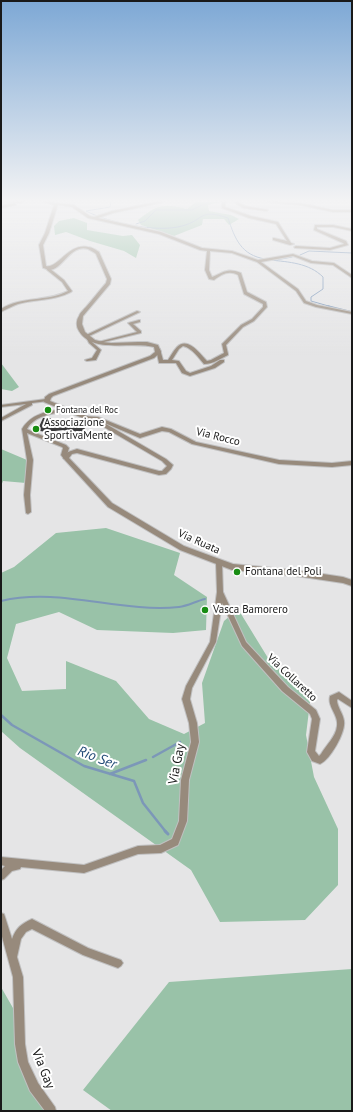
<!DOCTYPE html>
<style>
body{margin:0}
#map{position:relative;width:353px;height:1112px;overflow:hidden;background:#e5e5e6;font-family:"PT Sans",sans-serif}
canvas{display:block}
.frame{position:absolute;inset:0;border:2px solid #191919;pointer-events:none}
</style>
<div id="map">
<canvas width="353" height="1112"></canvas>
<div class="frame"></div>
</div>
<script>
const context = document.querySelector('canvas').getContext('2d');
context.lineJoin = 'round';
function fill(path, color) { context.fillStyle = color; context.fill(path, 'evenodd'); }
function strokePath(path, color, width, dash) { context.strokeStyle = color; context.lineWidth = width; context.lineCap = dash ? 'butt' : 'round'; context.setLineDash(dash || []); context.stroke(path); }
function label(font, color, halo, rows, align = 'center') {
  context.font = font + ' "PT Sans",sans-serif'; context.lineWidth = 4; context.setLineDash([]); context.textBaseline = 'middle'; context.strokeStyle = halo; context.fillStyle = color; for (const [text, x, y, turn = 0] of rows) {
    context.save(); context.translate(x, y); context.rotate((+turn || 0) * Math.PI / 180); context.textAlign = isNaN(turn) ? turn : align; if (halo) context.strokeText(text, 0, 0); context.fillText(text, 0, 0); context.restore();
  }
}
const forest = new Path2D(`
 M 196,202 L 220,202 L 208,205 L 209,211 L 231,215 L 239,219 L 229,225 L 224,219 L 203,219 L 202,225 L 174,236 L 141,225 L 138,220 C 157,205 163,203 187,209 Z
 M 74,218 L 87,223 L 87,230 L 123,236 L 132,235 L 140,245 L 136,258 L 124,251 L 90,241 L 66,232 L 55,235 L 54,226 L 59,221 Z
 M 1,363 L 19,387 L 12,391 L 1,389 Z
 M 1,449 L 27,460 L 26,483 L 3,481 L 1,486 Z
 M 106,528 L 180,553 L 174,575 L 207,597 L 206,630 L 173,633 L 97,630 L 59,612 L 16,624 L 7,658 L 22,691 L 66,689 L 66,661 L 116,681 L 149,719 L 184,734 L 205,723 L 202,683 L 224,621 L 238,609 L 268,658 L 311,694 L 306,735 L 314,777 L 338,829 L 338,885 L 305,920 L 220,922 L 191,870 L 20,748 L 1,731 L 1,573 L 14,567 L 56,533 Z
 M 352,969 L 352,1111 L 112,1111 L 83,1090 L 169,982 Z
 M 1,987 L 17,1015 L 30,1072 L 52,1111 L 1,1111 Z`);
const streamFar4 = new Path2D(`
 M 111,202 L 110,207 L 86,211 C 109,223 157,233 182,226 C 205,220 198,208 228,218 C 235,239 241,255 265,259
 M 136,224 L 145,221 L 156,210 L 192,210 L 208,202
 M 300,255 L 309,251 L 352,253
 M 270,260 C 289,262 309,263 323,277 L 323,289 L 311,297 L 311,301 L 332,307
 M 276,260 L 292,257`);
const streamFar3 = new Path2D(`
 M 328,306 L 352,312`);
const streamFar2 = new Path2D(`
 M 1,601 C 60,587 119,613 179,607 C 188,606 196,601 205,599`);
const streamFar1 = new Path2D(`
 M 1,715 L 12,725 L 84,766 L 134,781 L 143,803 L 166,832
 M 153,757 L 180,742
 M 110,774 L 146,760`);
const stream = new Path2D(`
 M 165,831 L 168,834`);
const building = new Path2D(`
 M 43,418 L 51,418 L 48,427 L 64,424 L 85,428 L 81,434 L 63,430 L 47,432 L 33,430 L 38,429 Z`);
const minor = new Path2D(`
 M 156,202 L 164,202 L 113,213 L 98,218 L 161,232 L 202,248 L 232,251 L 258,260 L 293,254 L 312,261 L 334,263 L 352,275 L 352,278 L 333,265 L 311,263 L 293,256 L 261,262 L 298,289 L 306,301 L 317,305 L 352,312 L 352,314 L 316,307 L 304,303 L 296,291 L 257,262 L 232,253 L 210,251 L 209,270 L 212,277 C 223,273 227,267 241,273 L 247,292 L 266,302 L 267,307 L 254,321 L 243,327 L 226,345 L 228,354 L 228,355 C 220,359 213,364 204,364 C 198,357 192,348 183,346 L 179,349 L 172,360 L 179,361 L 186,371 L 190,373 L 211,366 L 220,360 L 224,360 L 224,362 L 215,368 L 190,376 L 182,373 L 176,363 L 159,363 L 156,349 L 156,348 L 160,349 L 163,360 L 168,360 C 171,356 173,351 177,347 C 188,336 200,354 207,361 L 211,360 L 224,353 L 222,344 L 241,325 L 252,319 L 263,307 L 263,304 L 244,294 L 238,275 C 229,270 222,274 214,280 L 209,279 L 205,270 L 207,251 L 200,250 L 159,234 L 88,218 L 72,207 L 54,204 L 56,203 L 74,205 L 90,216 L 94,217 L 112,211 Z
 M 222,202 L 226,202 L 225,203 L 225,207 L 251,216 L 278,222 L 291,243 L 294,244 L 290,245 L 273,240 L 273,238 L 274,238 L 287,241 L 276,224 L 249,218 L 222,208 Z
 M 234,202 L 238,202 L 245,206 L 268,210 L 266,211 L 243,208 Z
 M 268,202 L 300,203 L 333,210 L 352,210 L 352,212 L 333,212 L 300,205 Z
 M 15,203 L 16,205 L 1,208 L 1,206 Z
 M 315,225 L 333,225 L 352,229 L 352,231 L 333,227 L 317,227 L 317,229 L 346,241 L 348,245 L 330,250 L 295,248 L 294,247 L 296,246 L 330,248 L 344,244 L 343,243 L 314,230 Z
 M 47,268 L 49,268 L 64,280 L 72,291 L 71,292 C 54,301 36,299 18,304 C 12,306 7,309 1,312 L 1,309 C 21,296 47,302 68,291 L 62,282 L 47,270 Z
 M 137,311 L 140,312 L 87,337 L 84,336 Z
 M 139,320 L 140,320 L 140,322 L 133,324 L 141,331 L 141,333 L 100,343 L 98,342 L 137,332 L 128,323 Z
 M 88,338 L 90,338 L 92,342 L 101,350 L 96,360 L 87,361 L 85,360 L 92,358 L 97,350 L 89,343 L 87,339 Z
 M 46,399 L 48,400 L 48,401 L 32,403 L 32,405 L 1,421 L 1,418 L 26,404 L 1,407 L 1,405 Z
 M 64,409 L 66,410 L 66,411 C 52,414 35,415 27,429 L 33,432 L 66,445 L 69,448 L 67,455 L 69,458 L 68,459 L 64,459 L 61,455 L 63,448 L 62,447 L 27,433 L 33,460 L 30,495 L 31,512 L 28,514 L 26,513 L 24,495 L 27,460 L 22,429 C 31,414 47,411 64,409 Z
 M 82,416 L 98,417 L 140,434 L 162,427 L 171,429 L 196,442 L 279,460 L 332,463 L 352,461 L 352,465 L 332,467 L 279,464 L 192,444 L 169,432 L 162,431 L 140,438 L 95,419 L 82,418 Z
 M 217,561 L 221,561 L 222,563 L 223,592 L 246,642 L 288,687 L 316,710 L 320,719 L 315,751 L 319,756 L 321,754 C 326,745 336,737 337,726 C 339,715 327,707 330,696 L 339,692 L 352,701 L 352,708 L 338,699 L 337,700 C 337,707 343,713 344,721 C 346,732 330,760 320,764 L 312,761 L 307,752 L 312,719 L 310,714 L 282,691 L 242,646 L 222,603 L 216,642 L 192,688 L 190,699 L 197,723 L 199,742 L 189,780 L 187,821 L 178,845 L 161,853 L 138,854 L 84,873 L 21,867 L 20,869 L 12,871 L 4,879 L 1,880 L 1,870 L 5,866 L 1,865 L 1,857 L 84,865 L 138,846 L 160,845 L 172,839 L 179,821 L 181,780 L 191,742 L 189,723 L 182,699 L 186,686 L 210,642 L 217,592 L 216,563 Z
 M 1,913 L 4,914 L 5,917 L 12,939 C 16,928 21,924 32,919 L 88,948 L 121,960 L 123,963 L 121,966 L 118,968 L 83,955 L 32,929 L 26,932 L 21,939 L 17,957 L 23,977 L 25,1044 L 28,1062 L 38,1083 L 55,1107 L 56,1111 L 45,1111 L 30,1091 L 18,1062 L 15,1044 L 13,977 L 1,933 Z`);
const tertiary = new Path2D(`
 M 3,202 L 23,202 L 21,203 Z
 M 44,202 L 53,202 L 58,204 L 49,233 L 43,245 L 46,266 C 58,269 68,243 88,247 C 92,247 96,250 99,252 L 111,279 L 110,284 L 83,316 L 82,324 L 85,332 L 95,340 L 103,342 L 111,343 L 138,342 L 147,342 L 158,345 L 161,352 L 154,358 L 53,396 L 51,398 L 50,401 L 106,424 L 166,459 L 173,465 L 171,469 L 166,474 L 159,475 L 77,453 L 72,454 L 69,458 L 112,503 L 184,546 L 233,564 L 303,571 L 343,577 L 352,580 L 352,586 L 343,583 L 303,577 L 232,570 L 180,550 L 108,507 L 64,459 L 63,458 L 68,452 L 77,449 L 159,471 L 162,471 L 167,466 L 162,461 L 102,426 L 44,402 L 45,397 L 49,394 L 150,356 L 155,352 L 154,347 C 132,341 92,354 79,331 C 76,327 76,320 79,316 C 80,313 84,309 86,307 C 93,299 99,291 106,283 L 107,279 L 96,254 C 94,252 90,250 88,249 C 70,244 63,270 49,270 C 47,270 45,268 43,268 L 39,245 L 45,233 L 54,205 Z`);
const markers = [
 [48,410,4,"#178c12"],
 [36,429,4,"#178c12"],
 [237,572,4,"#178c12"],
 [205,610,4,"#178c12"]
];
const farPoinames = [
 ["Fontana del Roc",56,410]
];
const poiNames = [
 ["Associazione",44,423],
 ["SportivaMente",44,436],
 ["Fontana del Poli",245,572],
 ["Vasca Bamorero",213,610]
];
const streetNames = [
 ["Via Rocco",218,437,14],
 ["Via Ruata",199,542,24],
 ["Via Collaretto",292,678,43]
];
const nearStreetnames = [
 ["Via Gay",177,764,-79],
 ["Via Gay",43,1069,68]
];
const nearWaternames = [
 ["Rio Ser",97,758,21]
];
fill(forest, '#99c2a8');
strokePath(streamFar4, '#7c97b8', 1);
strokePath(streamFar3, '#7c97b8', 1.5);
strokePath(streamFar2, '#7c97b8', 2);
strokePath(streamFar1, '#7c97b8', 2.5);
strokePath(stream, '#7c97b8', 3);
fill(building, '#39393a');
strokePath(minor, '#c0c0c1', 2);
strokePath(tertiary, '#c0c0c1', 2);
fill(minor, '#978a7c');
fill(tertiary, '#978a7c');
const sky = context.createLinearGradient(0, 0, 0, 358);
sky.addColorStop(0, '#7da8d5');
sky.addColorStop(0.56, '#f3f3f4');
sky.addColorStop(1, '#f3f3f400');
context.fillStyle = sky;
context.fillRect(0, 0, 353, 358);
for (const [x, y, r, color] of markers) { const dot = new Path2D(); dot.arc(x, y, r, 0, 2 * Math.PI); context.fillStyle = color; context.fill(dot); strokePath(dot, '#fff', 1.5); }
label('9px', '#191919', '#fff', farPoinames, 'left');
label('11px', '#191919', '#fff', poiNames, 'left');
label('11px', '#191919', '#fff', streetNames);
label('13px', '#191919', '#fff', nearStreetnames);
label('italic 14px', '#244c78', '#fff', nearWaternames);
</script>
